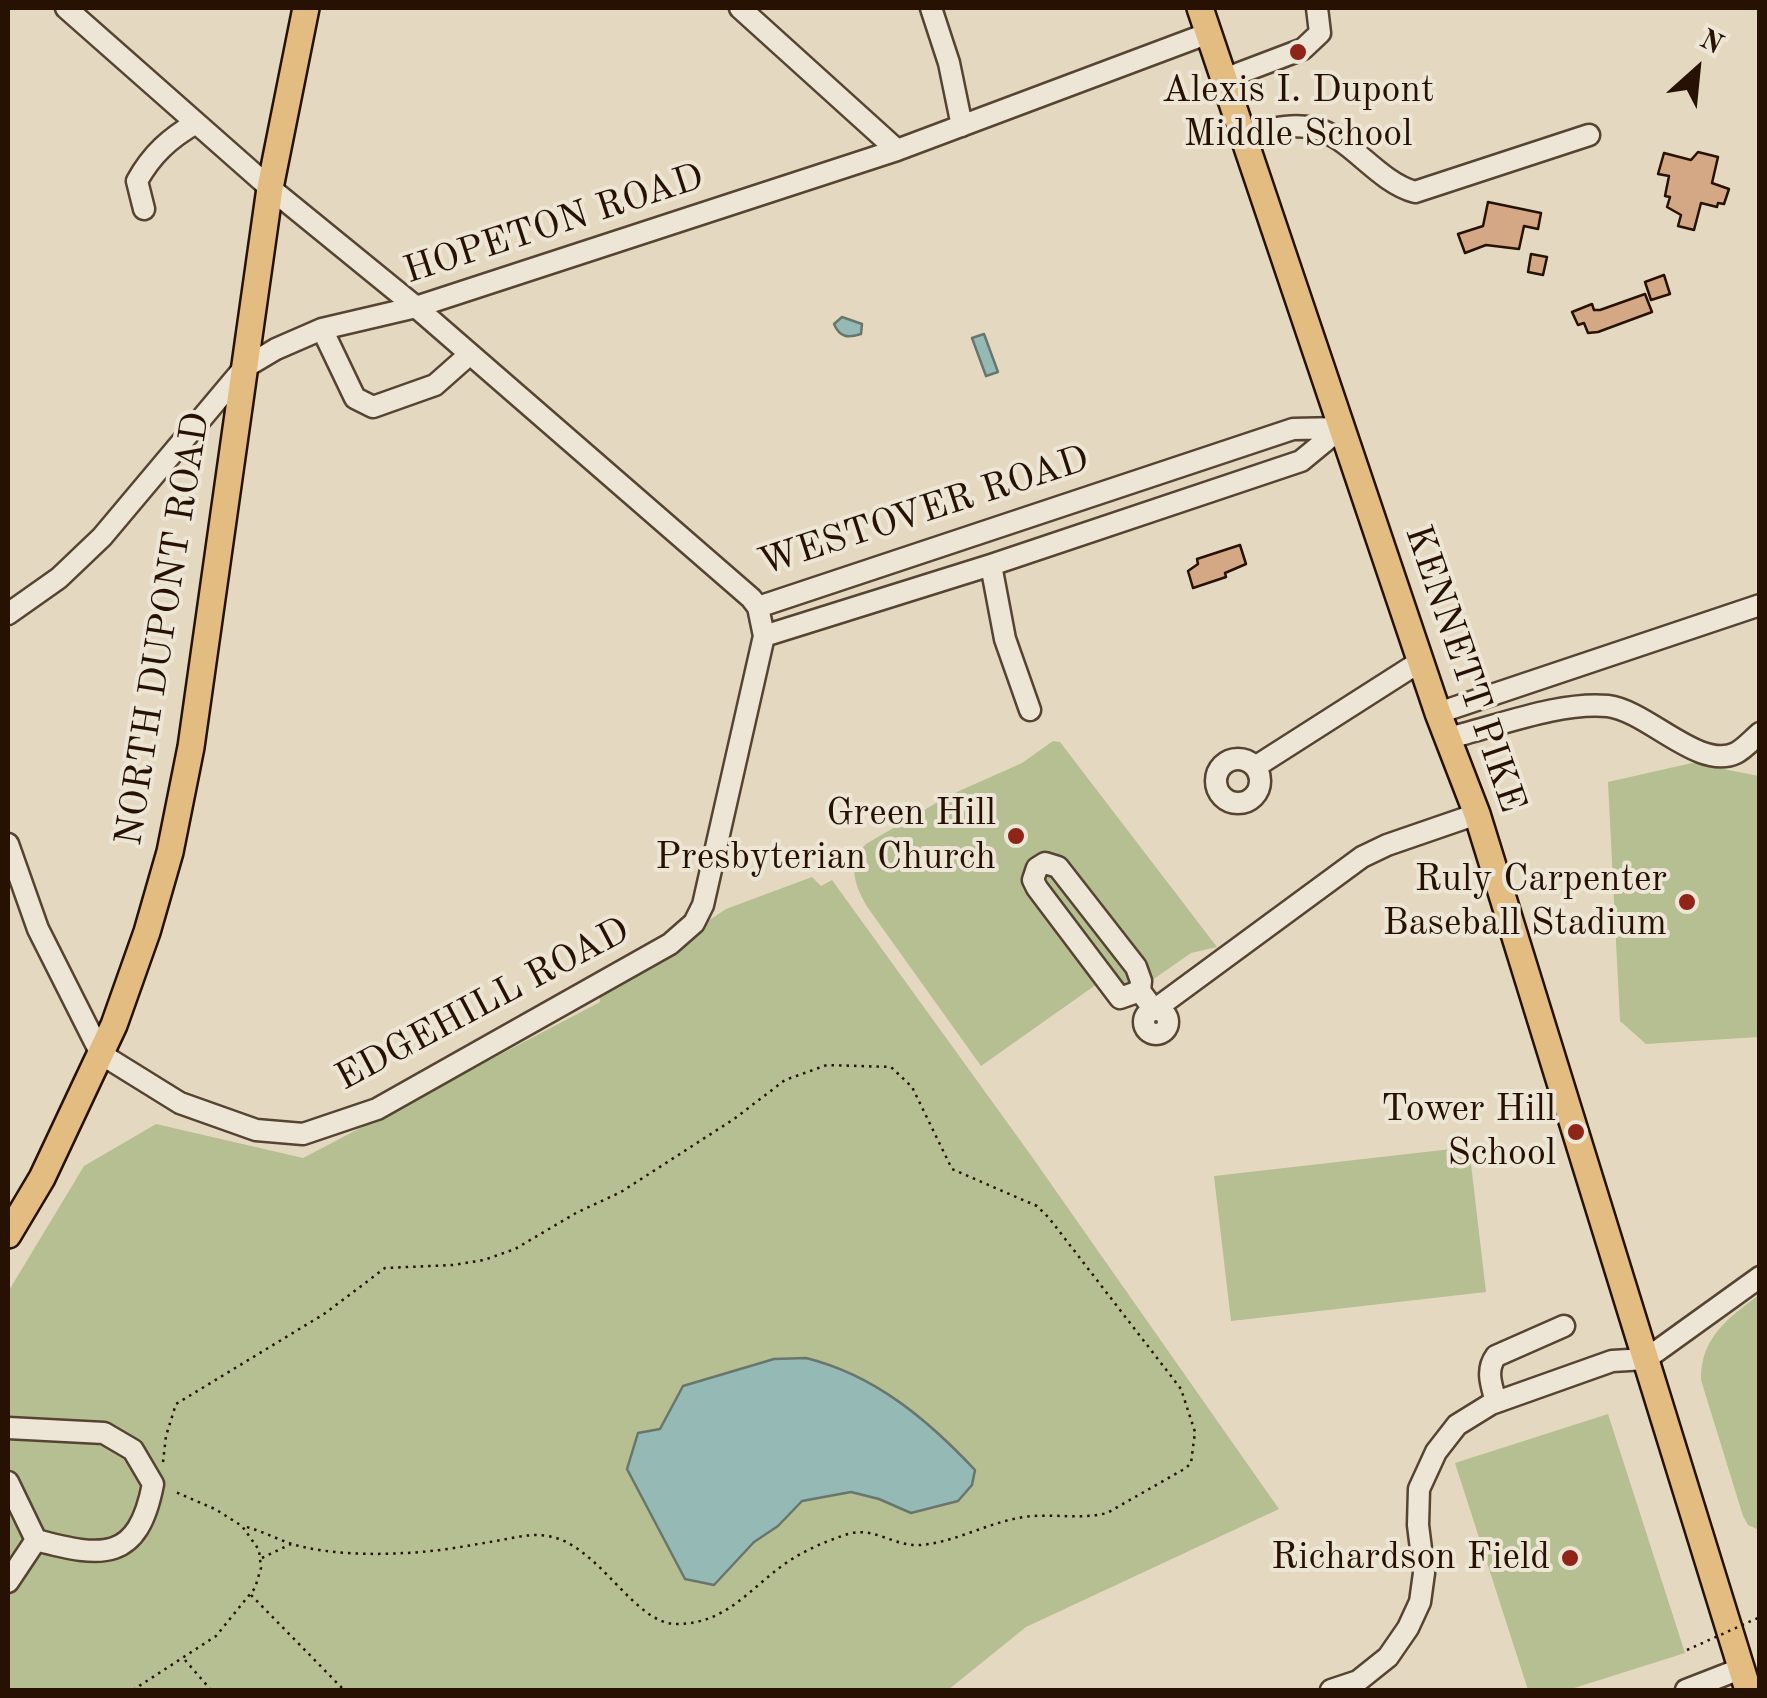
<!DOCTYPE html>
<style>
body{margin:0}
#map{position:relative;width:1767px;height:1698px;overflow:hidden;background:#e4d9c0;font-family:"Old Standard TT",serif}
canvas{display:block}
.frame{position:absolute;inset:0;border:10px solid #261102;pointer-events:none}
.north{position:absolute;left:1647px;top:20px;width:100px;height:100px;-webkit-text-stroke:8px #ede6d6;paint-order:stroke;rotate:27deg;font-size:28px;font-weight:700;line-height:40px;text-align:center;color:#261102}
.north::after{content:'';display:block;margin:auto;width:35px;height:45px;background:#261102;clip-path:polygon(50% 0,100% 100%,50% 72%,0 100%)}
</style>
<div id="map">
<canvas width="1767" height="1698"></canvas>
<div class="frame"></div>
<div class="north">N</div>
</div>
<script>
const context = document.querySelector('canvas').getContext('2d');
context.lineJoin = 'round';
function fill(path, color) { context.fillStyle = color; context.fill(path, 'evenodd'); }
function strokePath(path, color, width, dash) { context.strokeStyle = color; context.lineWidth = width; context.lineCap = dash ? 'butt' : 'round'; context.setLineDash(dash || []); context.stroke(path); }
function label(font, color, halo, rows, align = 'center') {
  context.font = font + ' "Old Standard TT",serif'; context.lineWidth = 8; context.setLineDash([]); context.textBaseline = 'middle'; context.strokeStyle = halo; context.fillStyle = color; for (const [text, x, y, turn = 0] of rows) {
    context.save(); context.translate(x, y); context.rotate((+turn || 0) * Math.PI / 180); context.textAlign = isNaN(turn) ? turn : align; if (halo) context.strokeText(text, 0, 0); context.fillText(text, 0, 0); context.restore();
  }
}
const green = new Path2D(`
 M 1053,741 L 1060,742 L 1217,947 L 1191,953 L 1148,983 L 1127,990 L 1097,984 L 981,1066 L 868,908 C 855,886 846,864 866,844 L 948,796 L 1022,763 Z
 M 1692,763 L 1759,776 L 1759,1037 L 1646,1044 L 1620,1021 L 1608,782 Z
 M 812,877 L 821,886 L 832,880 L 1030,1154 L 1279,1509 L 1026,1627 L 948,1690 L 8,1690 L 8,1292 L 84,1166 L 156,1124 L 303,1158 L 600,1002 L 599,993 L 726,909 Z
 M 1469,1147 L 1486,1292 L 1231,1321 L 1214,1176 Z
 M 1759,1295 L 1759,1530 L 1748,1525 L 1743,1516 L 1701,1380 C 1700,1338 1729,1317 1759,1295 Z
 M 1608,1414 L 1685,1653 L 1568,1690 L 1528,1690 L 1455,1463 Z`);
const water = new Path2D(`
 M 842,317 L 862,324 L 861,334 C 848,338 840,338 834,324 Z
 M 984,334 L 998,372 L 986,376 L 972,338 Z
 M 806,1358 C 875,1375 928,1420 975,1470 L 972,1485 L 958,1501 L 911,1513 L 879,1499 L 851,1492 L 802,1501 L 778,1526 L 754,1542 L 714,1585 L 685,1579 L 627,1469 L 638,1433 L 660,1429 L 683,1386 L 774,1359 Z`);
const building = new Path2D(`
 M 1698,152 L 1718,157 L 1712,183 L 1729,189 L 1724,204 L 1718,203 L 1717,207 L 1701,203 L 1694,230 L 1678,226 L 1681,215 L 1667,207 L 1670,197 L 1665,196 L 1669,176 L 1658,174 L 1664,153 L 1691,160 Z
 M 1488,202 L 1541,213 L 1538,229 L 1524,226 L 1519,249 L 1486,245 L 1465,253 L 1458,234 L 1483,226 Z
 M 1531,254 L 1547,257 L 1543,275 L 1528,272 Z
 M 1664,275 L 1670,294 L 1651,300 L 1645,282 Z
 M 1645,294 L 1652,312 L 1598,332 L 1588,333 L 1584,323 L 1578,325 L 1572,312 L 1592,304 L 1594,310 L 1600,310 Z
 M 1240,545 L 1246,564 L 1225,573 L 1226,577 L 1193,588 L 1188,571 L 1198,564 L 1197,559 Z`);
const path = new Path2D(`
 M 163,1462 L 166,1436 L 176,1404 L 324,1314 L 385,1268 L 453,1265 L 484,1260 L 515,1249 L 576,1213 L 621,1192 L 734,1119 L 785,1080 L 827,1065 L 891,1067 L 912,1087 L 952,1169 L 1037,1206 L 1049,1218 L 1181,1389 L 1195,1432 L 1191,1463 L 1186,1468 L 1107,1513 C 1080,1520 1052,1513 1024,1517 C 989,1522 956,1542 921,1545 C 894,1547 874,1526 848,1534 C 826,1541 805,1550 786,1563 C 749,1589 726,1624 677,1624 C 634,1625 599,1544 548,1536 C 530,1533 513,1538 496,1541 C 466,1546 435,1552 405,1553 C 371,1555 332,1554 299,1546 C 279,1541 262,1530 242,1526
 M 262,1558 L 291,1544
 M 251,1595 L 344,1690
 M 185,1660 L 211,1690
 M 133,1690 L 216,1636 L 255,1588 L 261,1568 L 259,1550 L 242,1526 L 215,1509 L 173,1491`);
const minor = new Path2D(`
 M 740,8 L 897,150
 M 931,8 L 949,63 L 962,126
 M 1224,79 L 1303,49 L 1320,33 L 1317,8
 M 1243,134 C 1266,130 1290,123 1314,128 C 1351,137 1376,181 1415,192 L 1589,135
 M 144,209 L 137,181 C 152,154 170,138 196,123
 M 322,329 L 355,398 L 373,407 L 435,385 L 470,354
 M 991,565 L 1005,639 L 1030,710
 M 758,607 L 1293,429 L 1341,428
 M 8,614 L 59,578 L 102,537 L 244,368 L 276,349 L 322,329 L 416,307 L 897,150 L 1209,33
 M 764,636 L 991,565 L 1301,461 L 1341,428
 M 1438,713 L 1760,605
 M 1448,738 C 1495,727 1560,701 1608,706 C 1648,711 1699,771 1736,753 C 1744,749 1752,740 1760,733
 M1216 781a22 22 0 1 1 44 0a22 22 0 1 1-44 0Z
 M 1255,767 L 1421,661
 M 8,844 L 38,929 L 101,1054 L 180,1103 L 256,1130 L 303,1134 L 377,1109 L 670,944 L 694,923 L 703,905 L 764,636 L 758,607 L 751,598 L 416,307 L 270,188 L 66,8
 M 1140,991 L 1141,981 L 1136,967 L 1058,867 L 1045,863 L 1037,868 L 1033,880 L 1037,888 L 1120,998 L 1140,991 L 1154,1010 L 1362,857 L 1387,845 L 1477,814
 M1144 1022a12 12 0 1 1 24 0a12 12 0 1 1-24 0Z
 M 1496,1402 C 1492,1386 1485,1371 1496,1356 L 1564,1326
 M 8,1428 L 104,1433 L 133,1450 L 153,1484 C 138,1562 103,1558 36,1540
 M 8,1482 L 36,1540 L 8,1582
 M 1331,1690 L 1358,1681 L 1388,1657 L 1408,1628 L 1420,1602 L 1424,1573 L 1418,1525 L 1419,1489 L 1436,1452 L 1457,1425 L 1491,1404 L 1612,1361 L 1646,1359 L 1760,1277
 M 1686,1690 L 1740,1669`);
const major = new Path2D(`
 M 1200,8 L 1438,713 L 1477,814 L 1748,1690
 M 8,1235 L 42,1178 L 114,1025 L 147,932 L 170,852 L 191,747 L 270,188 L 306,8`);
const pathBridge = new Path2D(`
 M 1687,1650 L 1760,1617`);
const markers = [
 [1298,52,10,"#8f2418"],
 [1016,836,10,"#8f2418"],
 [1687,902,10,"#8f2418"],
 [1576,1132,10,"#8f2418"],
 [1570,1558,10,"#8f2418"]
];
const poiNames = [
 ["Alexis I. Dupont",1298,91,"center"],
 ["Middle School",1298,135,"center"],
 ["Green Hill",996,814],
 ["Presbyterian Church",996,858],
 ["Ruly Carpenter",1667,880],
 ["Baseball Stadium",1667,924],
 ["Tower Hill",1556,1110],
 ["School",1556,1154],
 ["Richardson Field",1550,1558]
];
const streetNames = [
 ["HOPETON ROAD",554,225,-18],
 ["WESTOVER ROAD",924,512,-18],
 ["NORTH DUPONT ROAD",164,629,-81],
 ["KENNETT PIKE",1464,669,71],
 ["EDGEHILL ROAD",483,1005,-28]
];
fill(green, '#b5bf91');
fill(water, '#95bab5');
strokePath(water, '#69766d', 2.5);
fill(building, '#d4a785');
strokePath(building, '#261102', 2.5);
strokePath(minor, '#564332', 25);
strokePath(major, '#261102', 30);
strokePath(path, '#261102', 2.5, [2.5, 5]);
strokePath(minor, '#ede6d6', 20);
strokePath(major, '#e2bc80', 25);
strokePath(pathBridge, '#261102', 2.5, [2.5, 5]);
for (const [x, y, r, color] of markers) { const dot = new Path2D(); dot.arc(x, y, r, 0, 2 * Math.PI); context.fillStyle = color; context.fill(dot); strokePath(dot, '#ede6d6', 4); }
label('38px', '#261102', '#ede6d6', poiNames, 'right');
label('38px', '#261102', '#ede6d6', streetNames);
</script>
